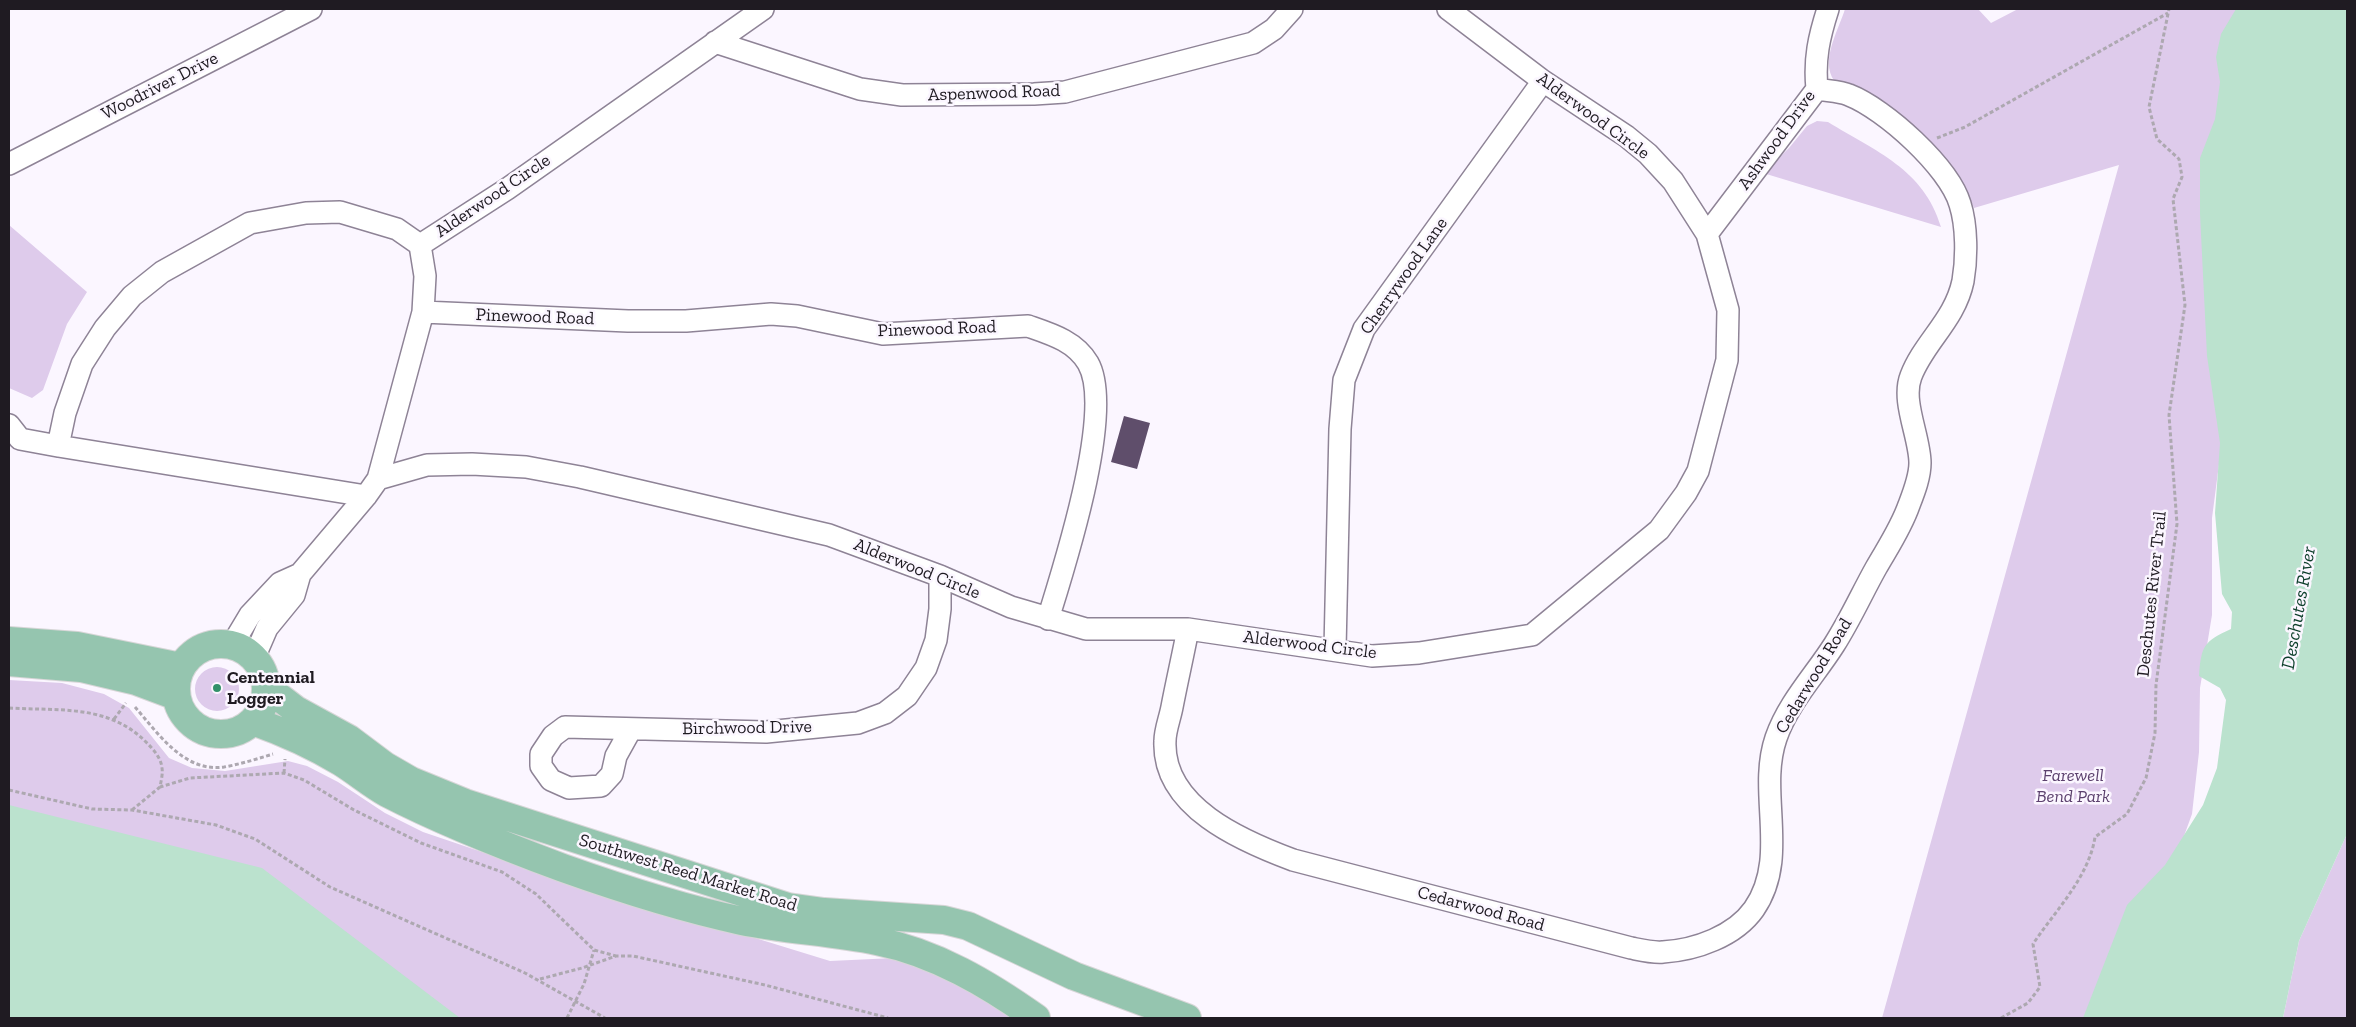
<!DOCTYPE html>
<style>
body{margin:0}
#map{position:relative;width:2356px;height:1027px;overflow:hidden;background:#fbf6ff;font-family:"Zilla Slab",serif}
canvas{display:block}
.frame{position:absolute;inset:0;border:10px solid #1f1b22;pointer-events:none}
</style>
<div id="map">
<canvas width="2356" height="1027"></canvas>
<div class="frame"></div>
</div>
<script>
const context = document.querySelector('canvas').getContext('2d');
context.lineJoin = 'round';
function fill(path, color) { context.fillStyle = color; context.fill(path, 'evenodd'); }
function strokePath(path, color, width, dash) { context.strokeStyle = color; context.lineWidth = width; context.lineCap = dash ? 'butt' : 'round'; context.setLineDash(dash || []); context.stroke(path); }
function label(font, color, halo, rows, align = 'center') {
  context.font = font + ' "Zilla Slab",serif'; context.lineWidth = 5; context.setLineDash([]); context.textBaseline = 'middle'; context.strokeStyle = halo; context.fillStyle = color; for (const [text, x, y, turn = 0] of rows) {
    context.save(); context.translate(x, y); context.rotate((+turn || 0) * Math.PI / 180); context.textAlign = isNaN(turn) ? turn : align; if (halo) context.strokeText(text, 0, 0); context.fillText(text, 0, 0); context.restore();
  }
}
const green = new Path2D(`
 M 1845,9 L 1978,9 L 1991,23 L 2018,9 L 2264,9 L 2225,418 L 2212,518 L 2212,615 L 2200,688 L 2199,752 L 2192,814 L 2169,877 L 2141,1018 L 1882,1018 L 2119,165 L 1974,208 C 1949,142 1895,120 1838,85 C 1817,65 1838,32 1845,9 Z
 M 1817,121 L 1828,122 C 1875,151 1924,169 1941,227 L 1763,173 L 1789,148 L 1807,126 Z
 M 9,225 L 87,292 L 67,324 L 43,390 L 32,398 L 9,388 Z
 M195 689a22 22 0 1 1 44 0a22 22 0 1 1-44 0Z
 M 9,680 L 62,683 L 104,694 L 129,708 L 169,758 L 192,768 L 225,771 L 288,761 L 307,766 L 338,782 L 385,813 L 423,832 L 547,874 L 830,961 L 894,958 L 953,980 L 1015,1018 L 459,1018 L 9,816 Z
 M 2347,834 L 2347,1018 L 2283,1018 L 2299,941 Z`);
const water = new Path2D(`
 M 2236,9 L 2347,9 L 2347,834 L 2299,941 L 2283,1018 L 2083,1018 L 2127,905 L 2165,865 L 2203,805 L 2217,768 L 2226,700 L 2220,688 L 2199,676 C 2201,646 2204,641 2231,629 L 2232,612 L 2222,594 L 2215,513 L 2220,443 L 2207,356 L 2200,214 L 2200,158 L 2215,119 L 2220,82 L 2216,57 L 2221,34 Z
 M 9,805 L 262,868 L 460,1018 L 9,1018 Z`);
const building = new Path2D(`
 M 1124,416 L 1150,423 L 1137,469 L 1111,462 Z`);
const path = new Path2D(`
 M 1937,138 L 1965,127 L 2168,13
 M 135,707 C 157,732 184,773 224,767 C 241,764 257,759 273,754
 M 9,708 C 59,711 108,704 146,742 C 154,750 161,758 162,768 C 163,774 161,781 160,787 L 190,778 L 284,773 L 304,780 L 354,810 L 421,843 L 502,872 L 536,894 L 594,950 L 616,956
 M 114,719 L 126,703
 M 284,773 L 285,759
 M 9,790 L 92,809 L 132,810 L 216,825 L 255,839 L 330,887 L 525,973 L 605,1018
 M 132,810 L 160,787
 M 540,979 L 582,968 L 616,956 L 633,956 L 765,985 L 888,1018
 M 567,1018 L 584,984 L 594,950
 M 2001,1018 L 2028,1003 L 2040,987 L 2033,944 C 2055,911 2089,877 2095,837 L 2127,814 L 2146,778 L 2155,733 L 2156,685 L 2177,524 L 2169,415 L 2185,305 L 2173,199 L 2182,177 L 2179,159 L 2157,139 L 2149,107 L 2169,9`);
const minor = new Path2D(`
 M 715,42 L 860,89 L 902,95 L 1034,94 L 1065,92 L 1253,43 L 1274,29 L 1292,9
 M 9,164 L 311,9
 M 1707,234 L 1817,89 C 1814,59 1819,37 1828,9
 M 423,312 L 628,321 L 686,321 L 771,314 L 797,316 L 883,334 L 1028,326 C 1051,334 1075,341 1088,363 C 1115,410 1064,567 1048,619
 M 9,425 L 20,439 L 58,446 L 65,413 L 82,364 L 105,328 L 132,296 L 162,272 L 250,223 L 306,213 L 340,212 L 397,229 L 420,245
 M 58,446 L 366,496
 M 378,479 L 427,465 L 472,464 L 526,467 L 580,477 L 829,535 L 940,576 L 1011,607 L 1086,629 L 1188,629 L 1372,656 L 1419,653 L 1532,635 L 1659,530 L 1686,493 L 1698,471 L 1727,360 L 1728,310 L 1707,234 L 1673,181 L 1648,154 L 1626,136 L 1543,81 L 1448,9
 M 1188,629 C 1183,655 1177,681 1172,707 C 1170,718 1165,730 1165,741 C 1162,807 1242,841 1293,860 L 1631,948 C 1641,950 1653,953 1663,952 C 1696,950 1735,936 1754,909 C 1790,857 1757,793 1776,738 C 1788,703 1815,675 1834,645 C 1850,620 1862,593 1876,568 C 1888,547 1901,528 1909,505 C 1914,492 1920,477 1920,463 C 1920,437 1901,401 1911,376 C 1924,342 1955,320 1963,281 C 1967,258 1967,226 1960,204 C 1949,167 1885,109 1849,95 C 1840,91 1827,91 1817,89
 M 232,645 L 250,615 L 280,583 L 300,574 L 366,496 L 378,479 L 423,312 L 425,276 L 420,245 L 507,189 L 763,9
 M 1335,649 L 1340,429 L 1344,380 L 1364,329 L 1543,81
 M 254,658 L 267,628 L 294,595 L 300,574
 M 631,729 L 616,756 L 612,774 L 601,786 L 569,788 L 551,780 L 541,766 L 541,754 L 553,736 L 565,727 L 766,732 L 858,723 L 885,713 L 907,696 L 926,668 L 936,640 L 940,609 L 940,576`);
const major = new Path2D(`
 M 9,641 L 77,646 L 181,667
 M176 689a45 45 0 1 1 90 0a45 45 0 1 1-90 0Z
 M 9,662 L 81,668 L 136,681 L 176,696
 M 266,687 L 296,710 L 349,739 L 385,766 L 411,781 L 465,803 L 788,907 L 824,912 L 944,920 L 968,926 L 1074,976 L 1187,1018
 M 253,721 C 284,732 313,745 341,762 C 357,772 371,784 387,793 C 443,822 504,846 563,868 C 622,889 681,908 742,921 C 787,930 833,932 877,941 C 936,953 988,984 1036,1018`);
const markers = [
 [217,688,5,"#329169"]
];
const streetNames = [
 ["Woodriver Drive",160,86,-27],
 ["Aspenwood Road",994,93,-2],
 ["Alderwood Circle",1593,116,36],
 ["Ashwood Drive",1777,140,-54],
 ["Alderwood Circle",493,196,-34],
 ["Cherrywood Lane",1404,276,-55],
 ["Pinewood Road",535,317,2],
 ["Pinewood Road",937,329,-2],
 ["Alderwood Circle",917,569,22],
 ["Deschutes River Trail",2152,594,-84],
 ["Alderwood Circle",1310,645,7],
 ["Cedarwood Road",1814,676,-59],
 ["Birchwood Drive",747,728,-1],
 ["Southwest Reed Market Road",688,873,17],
 ["Cedarwood Road",1481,909,15]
];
const poiNames = [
 ["Centennial",227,678],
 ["Logger",227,699]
];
const parkNames = [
 ["Farewell",2073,776],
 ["Bend Park",2073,797]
];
const waterNames = [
 ["Deschutes River",2299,608,-80]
];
fill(green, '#decbeb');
fill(water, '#bbe2ce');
fill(building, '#5f4e6b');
strokePath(minor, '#8e8396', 24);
strokePath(major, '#d7d6d7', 30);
strokePath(path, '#ada8b0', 3, [4, 2.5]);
strokePath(minor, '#fff', 21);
strokePath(major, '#95c5af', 28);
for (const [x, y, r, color] of markers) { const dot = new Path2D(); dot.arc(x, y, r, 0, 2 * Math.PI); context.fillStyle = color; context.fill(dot); strokePath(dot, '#fbf6ff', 2); }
label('18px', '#1f1b22', '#fbf6ff', streetNames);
label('bold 18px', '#1f1b22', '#fbf6ff', poiNames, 'left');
label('italic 18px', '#5c416e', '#fbf6ff', parkNames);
label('italic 19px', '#0d3f2b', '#fbf6ff', waterNames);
</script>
